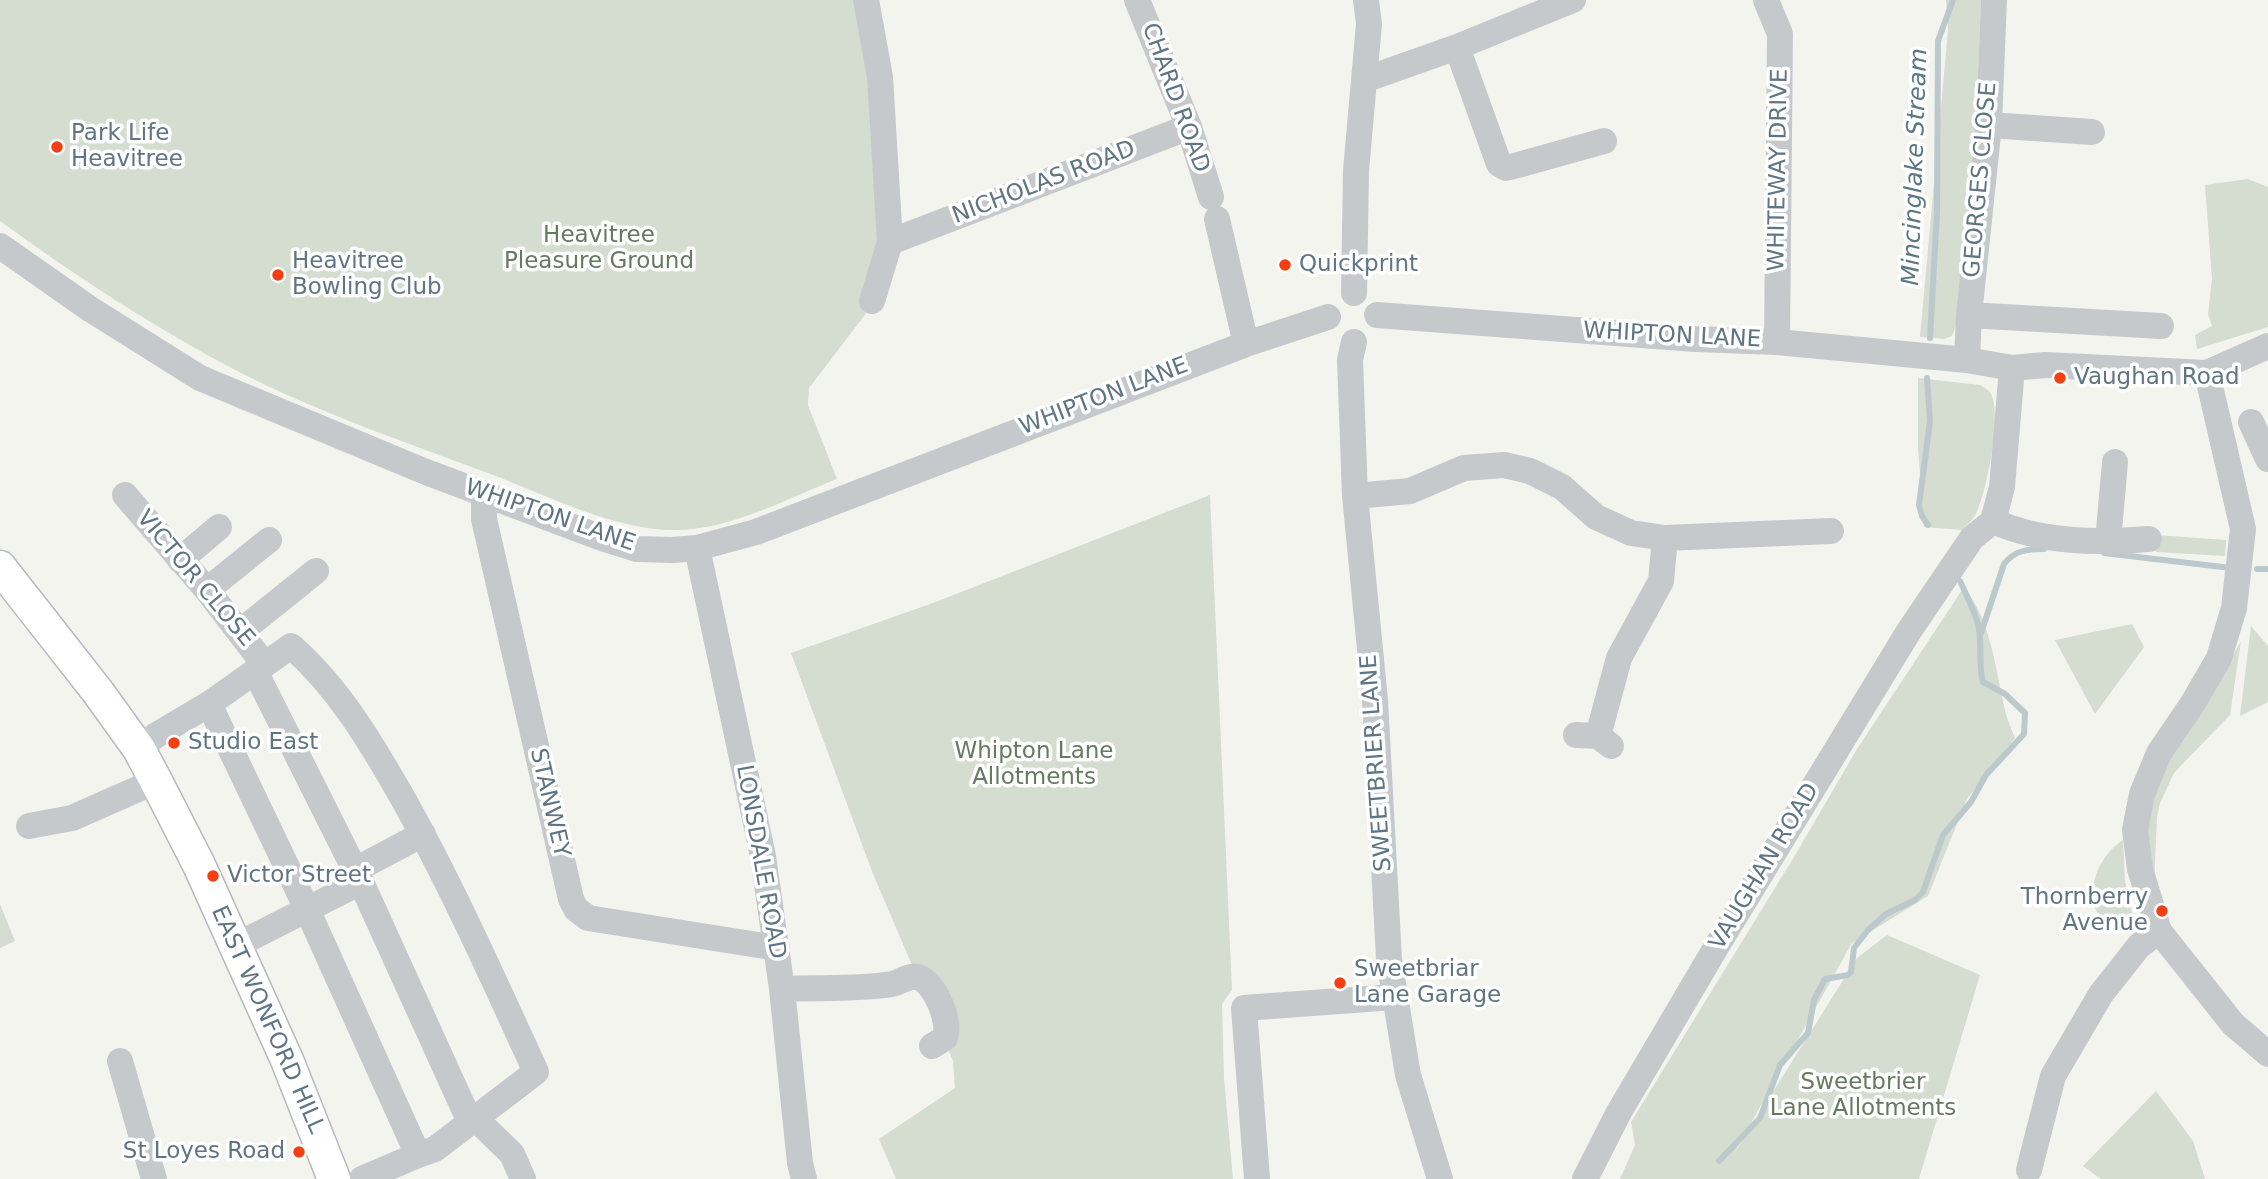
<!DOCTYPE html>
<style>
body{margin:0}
canvas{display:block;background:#f4f4ef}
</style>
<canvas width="2268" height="1179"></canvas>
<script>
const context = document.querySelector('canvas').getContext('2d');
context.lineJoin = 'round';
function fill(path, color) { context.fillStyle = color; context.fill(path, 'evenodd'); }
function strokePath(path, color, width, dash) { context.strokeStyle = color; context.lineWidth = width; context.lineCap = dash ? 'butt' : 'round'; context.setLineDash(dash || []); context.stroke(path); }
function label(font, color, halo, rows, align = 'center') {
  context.font = font + ' "DejaVu Sans",sans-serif'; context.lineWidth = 7; context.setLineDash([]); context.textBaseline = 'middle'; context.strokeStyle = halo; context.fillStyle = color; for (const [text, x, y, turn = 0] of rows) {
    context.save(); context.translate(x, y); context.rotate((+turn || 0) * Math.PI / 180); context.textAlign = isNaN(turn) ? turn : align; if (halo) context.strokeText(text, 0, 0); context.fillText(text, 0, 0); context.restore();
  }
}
const green = new Path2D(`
 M 0,0 L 857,0 L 870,93 L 884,259 L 874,303 L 809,388 L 808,405 L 837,479 C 786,499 732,529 677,530 C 619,531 554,499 501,478 C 414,445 324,415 241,373 C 156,329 77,277 0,221 Z
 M 1946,0 L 1981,0 L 1976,130 L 1960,314 L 1952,336 L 1944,339 L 1920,337 L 1948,30 Z
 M 2248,179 L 2268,187 L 2268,327 L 2197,349 L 2195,335 L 2212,326 L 2208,314 L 2212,279 L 2205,185 Z
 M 1918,378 L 1980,385 C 1985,388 1990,390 1992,396 C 2001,418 1987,492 1976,514 C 1973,520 1966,525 1962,530 L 1924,527 L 1918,448 Z
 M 1210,495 L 1232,990 L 1222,1004 L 1224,1078 L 1233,1179 L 896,1179 L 879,1139 L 955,1088 L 953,1061 L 873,874 L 791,653 L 933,603 Z
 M 2157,535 L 2226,540 L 2225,556 L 2156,552 Z
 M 1964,587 C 1989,619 1995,662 2003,701 C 2005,714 2010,726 2015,738 L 1967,799 L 1928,896 L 1852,943 L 1732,1157 L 1857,958 L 1887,935 L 1980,975 L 1919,1179 L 1620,1179 L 1635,1145 L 1631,1122 L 1794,857 L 1857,749 Z
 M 2132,624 L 2144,647 L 2095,714 L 2055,640 Z
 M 2251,626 L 2268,646 L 2268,702 L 2240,716 Z
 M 2241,641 L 2230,715 L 2174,773 L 2160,803 L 2157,817 L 2154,886 L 2147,830 L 2151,805 L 2166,765 L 2202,711 Z
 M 2123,840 L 2125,881 L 2135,926 L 2131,933 C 2077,927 2086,864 2123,840 Z
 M 0,904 L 15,941 L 0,948 Z
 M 2156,1091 L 2193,1141 L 2205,1179 L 2101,1179 L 2083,1166 Z`);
const stream = new Path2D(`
 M 1930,338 L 1937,212 L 1938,41 L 1953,0
 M 1927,378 L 1930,421 L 1919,505 L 1922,516 L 1928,525
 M 2104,553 L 2231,568
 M 2257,569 L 2268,569
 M 1981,633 L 2004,564 C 2015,550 2028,549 2044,549
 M 1719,1161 L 1760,1118 L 1780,1065 L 1808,1033 L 1814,1000 L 1825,979 L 1848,975 L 1851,972 L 1854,948 L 1868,930 L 1886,914 L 1915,900 L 1923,892 L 1943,835 L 1971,802 L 1986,775 L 2024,734 L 2025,713 L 2005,694 L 1983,682 C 1979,668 1981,653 1980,638 C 1979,618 1968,599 1960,581`);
const minor = new Path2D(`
 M 866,0 L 880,77 L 890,242 L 872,301
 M 1137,0 L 1189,127 L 1211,197
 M 1766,0 L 1780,34 L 1777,342
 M 1457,47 L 1499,164 L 1506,168 L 1518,165 L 1604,141
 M 1364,80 L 1457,47 L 1573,0
 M 1989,125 L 2092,132
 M 1217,219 L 1246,344
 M 890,242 L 1189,127
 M 0,246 L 90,309 L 200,378 L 426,472 L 602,538 L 637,549 L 672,550 L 697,548 L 756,532 L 1246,344 L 1328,317
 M 1354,293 L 1356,171 L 1369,24 L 1366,0
 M 1377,315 L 1695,339 L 1777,342 L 1967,360 L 2012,368 L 2045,365 L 2207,373 L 2268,346
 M 1969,315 L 2161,326
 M 1354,342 L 1350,360 L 1355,496 L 1375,700 L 1389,959 L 1408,1075 L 1440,1179
 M 1967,360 L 1969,315 L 1989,125 L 1994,0
 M 2207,373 L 2243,529 L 2234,608 L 2219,658 L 2193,703 L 2159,753 L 2142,794 L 2135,830 L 2140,869 L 2159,931 L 2233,1024 L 2268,1054
 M 2251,422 L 2268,459
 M 484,494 L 484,519 L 571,899 L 576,909 L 588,918 L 777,948
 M 125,495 L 207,590 L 264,664
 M 1355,496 L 1410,491 L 1464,468 L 1504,465 L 1530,471 L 1562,487 L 1596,517 L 1631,533 L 1665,538 L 1831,531
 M 1993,521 C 2042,543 2097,543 2149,539
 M 2108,542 L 2115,462
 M 697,548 L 763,856 L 782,989 L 800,1163 L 804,1179
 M 180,560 L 219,527
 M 207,590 L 269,540
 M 240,632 L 316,571
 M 255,671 L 361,882 L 470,1122
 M 209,704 L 307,909 L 418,1155 L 362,1179
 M 1576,735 L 1598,736 L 1611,746
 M 1598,736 L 1619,658 L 1661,581 L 1665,538
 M 139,749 L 155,736 L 209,704 L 291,646 C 338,687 370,741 401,795 C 451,884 493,978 536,1072 L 435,1149 L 418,1155
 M 29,826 L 72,818 L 156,781
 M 355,870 L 423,834
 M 235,946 L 361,882
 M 782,989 C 818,987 856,990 892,984 C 900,982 909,975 918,977 C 935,983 951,1021 945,1038 L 932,1046
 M 120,1061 L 154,1179
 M 475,1118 L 512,1154 L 523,1179
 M 2029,1170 L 2053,1076 L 2101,994 L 2139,946 L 2159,931
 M 1257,1179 L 1244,1008 L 1394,997
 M 1585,1179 L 1619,1112 L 1718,944 L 1909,631 L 1972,538 L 1993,521 L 2002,487 L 2012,368`);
const major = new Path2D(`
 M 0,567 L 98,692 L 139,749 L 156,781 L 199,865 L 287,1060 L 334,1179`);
const markers = [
 [57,147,7,"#f33f11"],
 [1285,265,7,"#f33f11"],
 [278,275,7,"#f33f11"],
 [2060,378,7,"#f33f11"],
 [174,743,7,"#f33f11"],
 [213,876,7,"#f33f11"],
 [2162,911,7,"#f33f11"],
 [1340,983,7,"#f33f11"],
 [299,1152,7,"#f33f11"]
];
const streetNames = [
 ["CHARD ROAD",1175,98,70],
 ["WHITEWAY DRIVE",1779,170,-89],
 ["GEORGES CLOSE",1981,180,-85],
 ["NICHOLAS ROAD",1044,183,-21],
 ["WHIPTON LANE",1672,336,3],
 ["WHIPTON LANE",1104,397,-21],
 ["WHIPTON LANE",550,516,19],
 ["VICTOR CLOSE",195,579,50],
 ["SWEETBRIER LANE",1377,763,-94],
 ["STANWEY",549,803,77],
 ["LONSDALE ROAD",760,862,80],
 ["VAUGHAN ROAD",1765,867,-59],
 ["EAST WONFORD HILL",267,1020,66]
];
const poiNames = [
 ["Park Life",71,134],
 ["Heavitree",71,160],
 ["Heavitree",292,262],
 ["Bowling Club",292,288],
 ["Quickprint",1299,265],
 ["Vaughan Road",2074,378],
 ["Studio East",188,743],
 ["Victor Street",227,876],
 ["Thornberry",2148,898,"right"],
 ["Avenue",2148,924,"right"],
 ["Sweetbriar",1354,970],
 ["Lane Garage",1354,996],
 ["St Loyes Road",285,1152,"right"]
];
const parkNames = [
 ["Heavitree",599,236],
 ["Pleasure Ground",599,262],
 ["Whipton Lane",1034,752],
 ["Allotments",1034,778],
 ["Sweetbrier",1863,1083],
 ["Lane Allotments",1863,1109]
];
const waterNames = [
 ["Mincinglake Stream",1916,167,-88]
];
fill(green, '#d5dcd0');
strokePath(stream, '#bbc9cd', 6);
strokePath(major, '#b6babe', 35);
strokePath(minor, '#c6c9cc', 26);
strokePath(major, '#fff', 32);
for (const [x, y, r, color] of markers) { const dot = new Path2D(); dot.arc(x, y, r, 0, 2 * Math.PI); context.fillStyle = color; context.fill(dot); strokePath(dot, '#fff', 2.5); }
label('23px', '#607584', '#fff', streetNames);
label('23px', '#607584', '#fff', poiNames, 'left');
label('23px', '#667a60', '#fff', parkNames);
label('italic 24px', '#5b7882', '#fff', waterNames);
</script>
